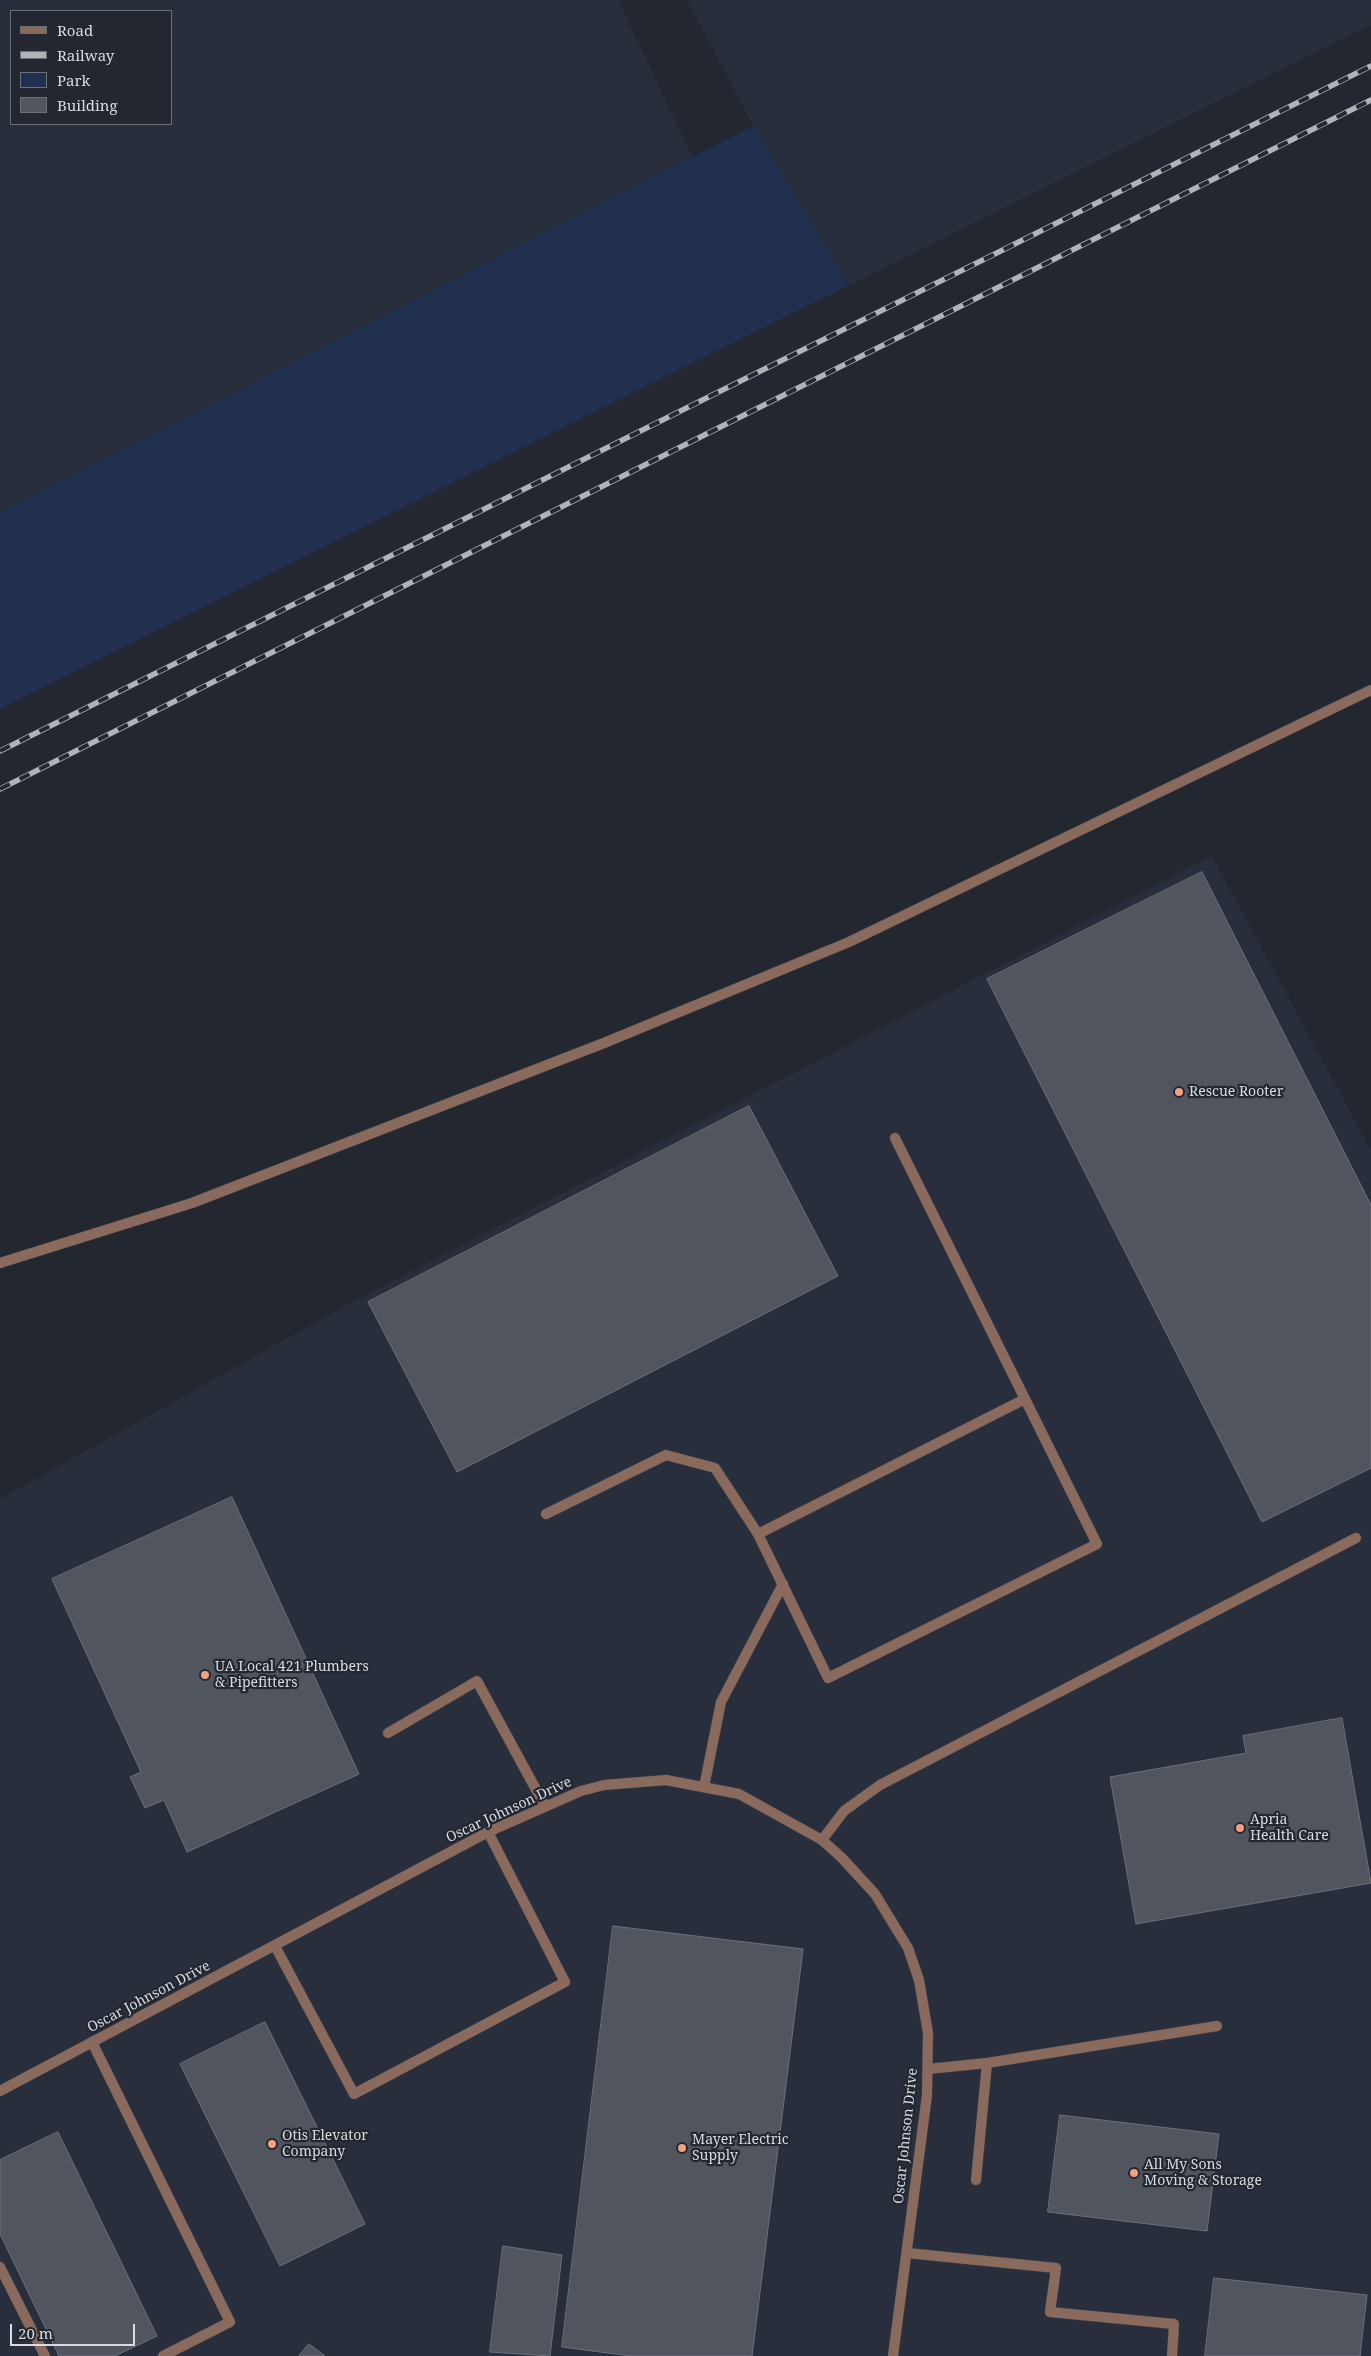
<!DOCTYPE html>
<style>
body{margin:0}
#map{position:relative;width:1371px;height:2356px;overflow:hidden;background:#23272f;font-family:"Noto Serif",serif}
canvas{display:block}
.legend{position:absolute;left:10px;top:10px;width:162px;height:115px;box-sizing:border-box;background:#23272f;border:1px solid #6b6f76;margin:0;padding:6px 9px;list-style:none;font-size:15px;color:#d8dbe0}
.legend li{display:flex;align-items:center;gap:10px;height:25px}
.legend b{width:25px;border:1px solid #6b6f76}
.scale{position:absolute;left:10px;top:2324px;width:125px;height:22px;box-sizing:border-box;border:2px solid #d8dbe0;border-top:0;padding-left:6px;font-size:15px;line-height:18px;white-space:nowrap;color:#d8dbe0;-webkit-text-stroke:4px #23272f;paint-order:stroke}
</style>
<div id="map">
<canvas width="1371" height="2356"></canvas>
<ul class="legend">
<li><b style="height:6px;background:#896a5d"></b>Road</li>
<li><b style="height:6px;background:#b0b4b9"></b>Railway</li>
<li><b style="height:14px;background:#223050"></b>Park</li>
<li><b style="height:14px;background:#50555e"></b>Building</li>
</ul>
<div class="scale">20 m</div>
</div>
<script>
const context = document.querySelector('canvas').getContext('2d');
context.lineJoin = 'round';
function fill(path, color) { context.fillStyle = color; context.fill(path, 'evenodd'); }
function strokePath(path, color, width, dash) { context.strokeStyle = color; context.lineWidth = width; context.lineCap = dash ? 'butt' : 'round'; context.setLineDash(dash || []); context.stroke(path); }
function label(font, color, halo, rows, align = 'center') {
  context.font = font + ' "Noto Serif",serif'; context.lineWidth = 4.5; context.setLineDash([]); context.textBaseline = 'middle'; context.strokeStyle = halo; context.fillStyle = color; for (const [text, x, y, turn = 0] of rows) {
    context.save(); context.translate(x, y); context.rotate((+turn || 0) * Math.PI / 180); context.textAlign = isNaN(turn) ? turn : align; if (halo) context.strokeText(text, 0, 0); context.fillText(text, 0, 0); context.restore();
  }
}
const built = new Path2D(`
 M 0,0 L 618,0 L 693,157 L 0,513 ZM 11,11 L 171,11 L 171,124 L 11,124 Z
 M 687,0 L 1371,0 L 1371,25 L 849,285 L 753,126 Z
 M 1212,856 L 1371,1150 L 1371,2356 L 0,2356 L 0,1499 L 354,1301 Z`);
const green = new Path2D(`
 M 753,126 L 849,285 L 0,709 L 0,513 Z`);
const building = new Path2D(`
 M 1202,872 L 1371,1205 L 1371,1468 L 1262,1522 L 987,979 Z
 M 749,1106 L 838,1276 L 457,1472 L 368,1302 Z
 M 232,1497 L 359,1774 L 187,1852 L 164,1800 L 145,1808 L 130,1777 L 141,1772 L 52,1579 Z
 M 1342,1718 L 1371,1883 L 1136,1924 L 1110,1777 L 1246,1753 L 1243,1736 Z
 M 613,1926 L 803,1949 L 752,2356 L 631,2356 L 562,2347 Z
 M 265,2022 L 365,2224 L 280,2266 L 180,2064 Z
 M 1060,2115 L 1219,2134 L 1207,2231 L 1048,2212 Z
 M 58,2132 L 157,2336 L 115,2356 L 59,2356 L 0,2234 L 0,2160 Z
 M 503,2246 L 562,2255 L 550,2356 L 490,2352 Z
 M 1214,2278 L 1367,2295 L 1360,2356 L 1205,2356 Z
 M 309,2344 L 325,2356 L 299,2356 Z`);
const lane = new Path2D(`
 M 0,1263 L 192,1203 L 604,1043 L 849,942 L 1371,690
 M 546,1514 L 666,1455 L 715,1468 L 758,1534 L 828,1678 L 1097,1544 L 1025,1399
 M 758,1534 L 1025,1399 L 895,1138
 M 388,1733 L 477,1681 L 545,1806
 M 704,1787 L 721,1702 L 783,1584
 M 822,1840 L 844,1811 L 880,1785 L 1356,1538
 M 275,1946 L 354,2094 L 565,1982 L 488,1832
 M 92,2042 L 230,2322 L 163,2356
 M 928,2069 L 987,2063 L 1217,2026
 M 976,2180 L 987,2063
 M 907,2253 L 1056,2268 L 1050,2312 L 1174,2324 L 1172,2356
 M 0,2267 L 45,2356`);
const street = new Path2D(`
 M 0,2091 L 488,1832 L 581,1791 L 604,1785 L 666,1780 L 739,1794 L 822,1840 L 842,1858 L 875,1894 L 908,1948 L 919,1980 L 928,2033 L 927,2095 L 893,2356`);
const rail = new Path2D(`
 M 0,751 L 1371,66
 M 0,789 L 1371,100`);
const markers = [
 [1179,1092,5,"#f2a07f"],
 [205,1675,5,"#f2a07f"],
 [1240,1828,5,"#f2a07f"],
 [272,2144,5,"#f2a07f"],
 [682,2148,5,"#f2a07f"],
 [1134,2173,5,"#f2a07f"]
];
const poiNames = [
 ["Rescue Rooter",1189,1092],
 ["UA Local 421 Plumbers",215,1667],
 ["& Pipefitters",215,1683],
 ["Apria",1250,1820],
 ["Health Care",1250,1836],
 ["Otis Elevator",282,2136],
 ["Company",282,2152],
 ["Mayer Electric",692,2140],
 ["Supply",692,2156],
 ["All My Sons",1144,2165],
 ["Moving & Storage",1144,2181]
];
const streetNames = [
 ["Oscar Johnson Drive",509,1810,-25],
 ["Oscar Johnson Drive",149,1997,-28],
 ["Oscar Johnson Drive",906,2136,-84]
];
fill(built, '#282e3c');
fill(green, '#223050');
fill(building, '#50555e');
strokePath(building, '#6c707a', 1);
strokePath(lane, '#40444b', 11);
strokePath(street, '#40444b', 11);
strokePath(lane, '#896a5d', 10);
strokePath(street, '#896a5d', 10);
strokePath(rail, '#b0b4b9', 5.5);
strokePath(rail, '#23272f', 4, [11]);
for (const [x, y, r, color] of markers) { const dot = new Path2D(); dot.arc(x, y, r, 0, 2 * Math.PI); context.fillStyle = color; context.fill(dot); strokePath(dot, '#23272f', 2); }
label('14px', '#d8dbe0', '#23272f', poiNames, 'left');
label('14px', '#d8dbe0', '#23272f', streetNames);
</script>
